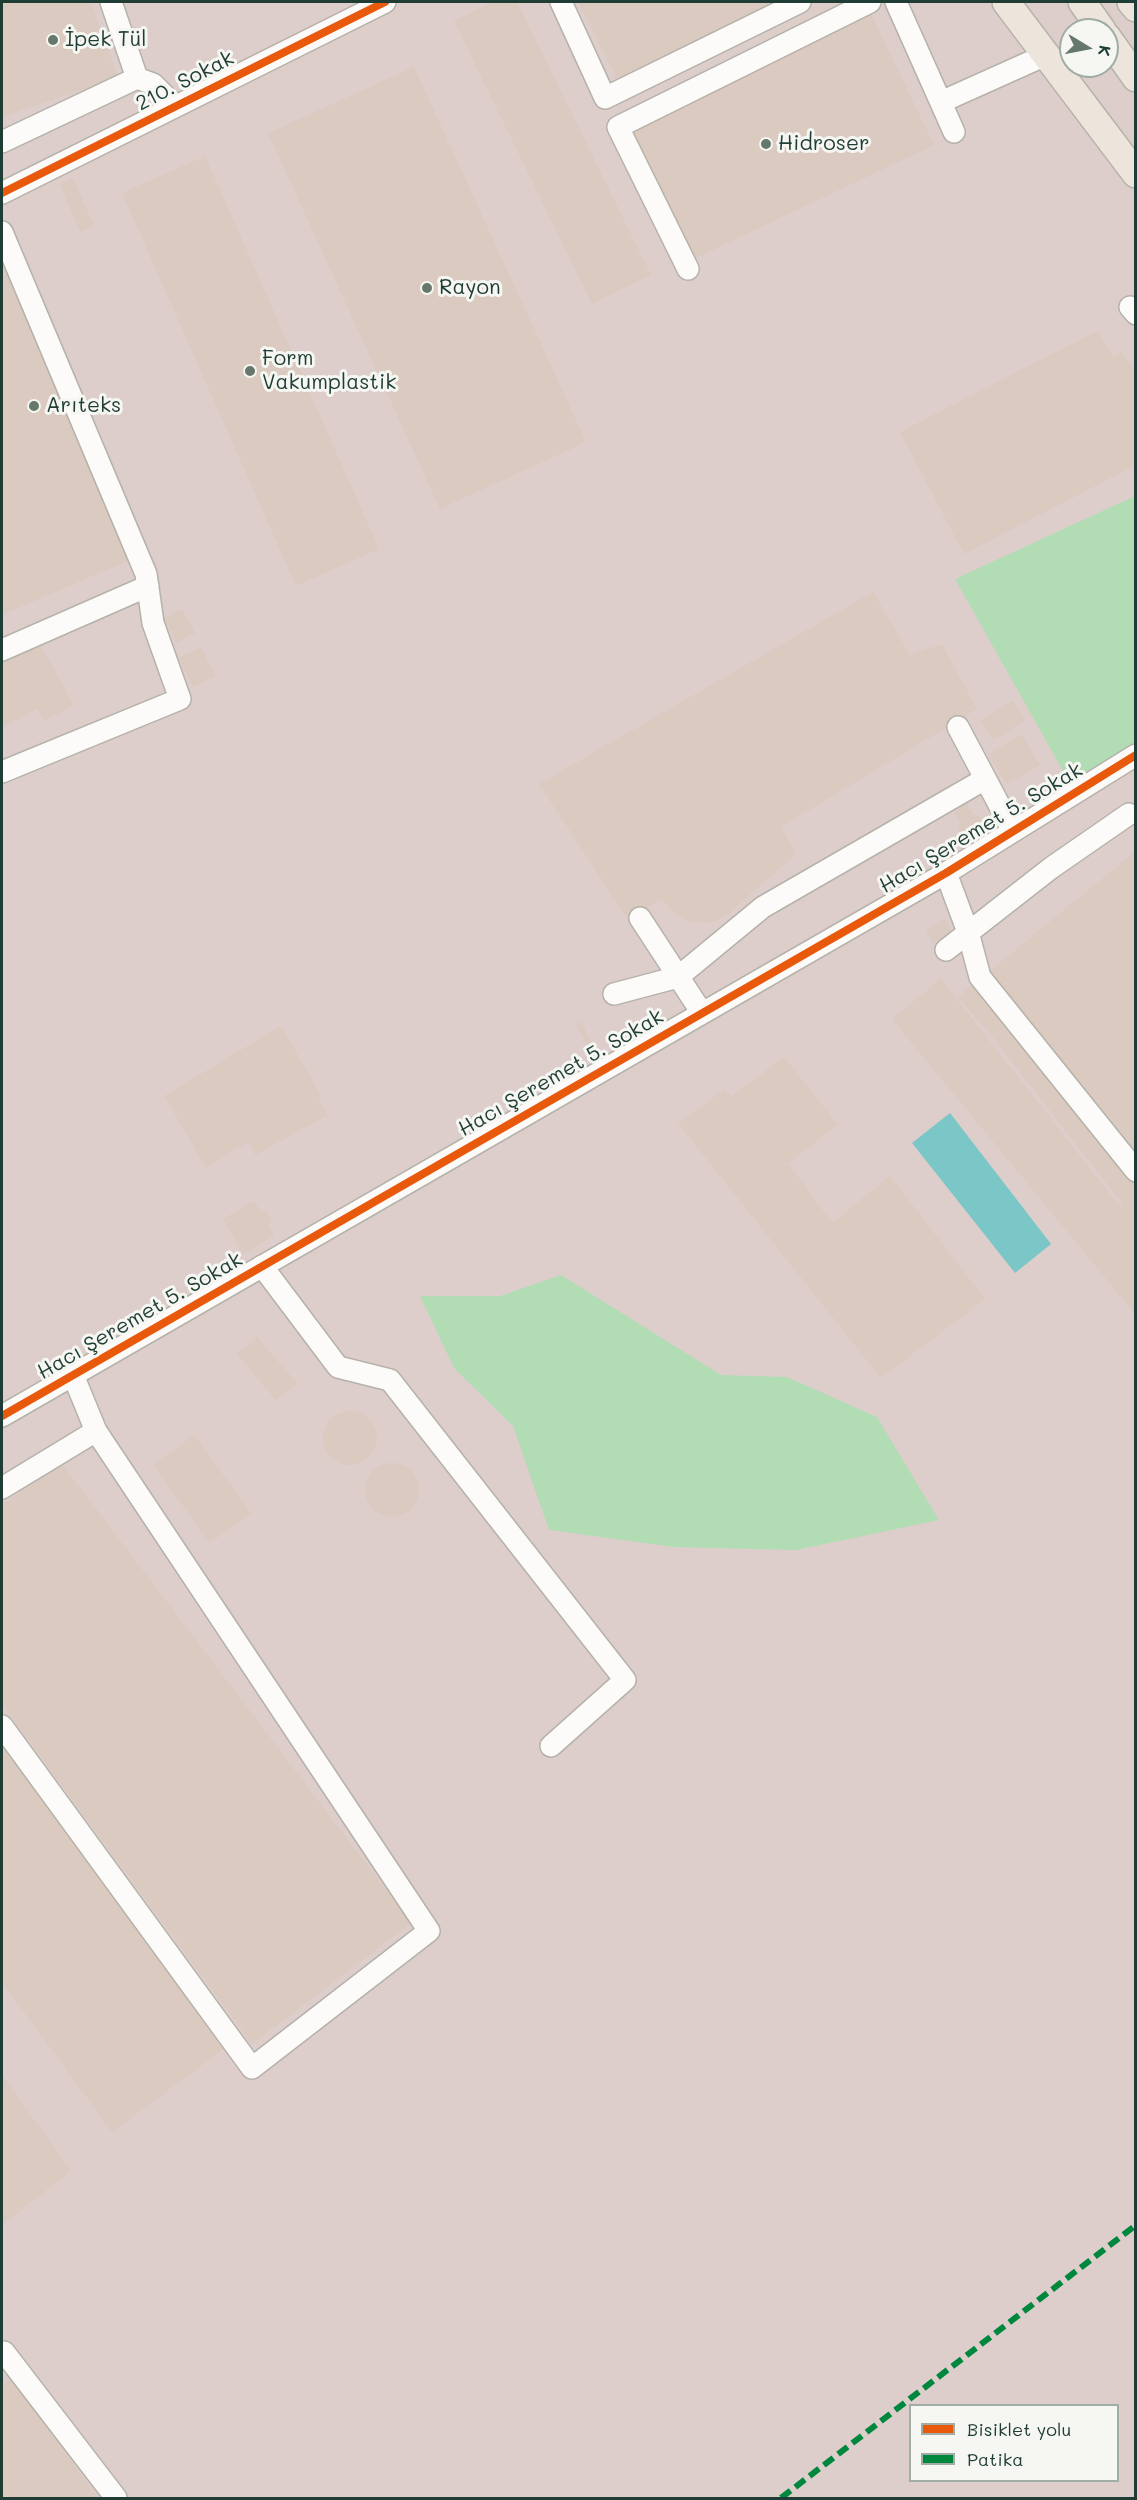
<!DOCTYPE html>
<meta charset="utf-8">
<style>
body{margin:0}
#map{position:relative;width:1137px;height:2500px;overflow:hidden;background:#ebe2d5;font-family:Mali,sans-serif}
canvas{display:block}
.frame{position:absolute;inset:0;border:3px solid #1f3d34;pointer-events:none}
.legend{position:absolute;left:909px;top:2404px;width:210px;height:78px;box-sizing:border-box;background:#f6f6f2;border:2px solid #a0aca6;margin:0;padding:8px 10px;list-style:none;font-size:18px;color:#1f3d34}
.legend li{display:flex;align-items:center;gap:12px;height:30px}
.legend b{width:30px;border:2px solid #a0aca6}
.north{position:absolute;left:1059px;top:18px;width:60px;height:60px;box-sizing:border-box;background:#f6f6f2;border:2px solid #a0aca6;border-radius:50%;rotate:100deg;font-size:16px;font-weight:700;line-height:24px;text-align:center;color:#1f3d34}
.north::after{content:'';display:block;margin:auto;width:21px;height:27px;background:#66776c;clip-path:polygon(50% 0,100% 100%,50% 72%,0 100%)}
</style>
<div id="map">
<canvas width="1137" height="2500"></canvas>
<div class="frame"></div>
<ul class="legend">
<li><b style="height:8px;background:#e8590c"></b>Bisiklet yolu</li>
<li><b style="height:8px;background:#00873e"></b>Patika</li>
</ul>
<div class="north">K</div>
</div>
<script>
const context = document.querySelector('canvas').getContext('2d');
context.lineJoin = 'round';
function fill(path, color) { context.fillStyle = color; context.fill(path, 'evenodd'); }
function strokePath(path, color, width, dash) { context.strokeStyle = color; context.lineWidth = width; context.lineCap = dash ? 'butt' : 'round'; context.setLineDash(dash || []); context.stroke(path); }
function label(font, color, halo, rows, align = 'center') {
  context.font = font + ' Mali,sans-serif'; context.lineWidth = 6; context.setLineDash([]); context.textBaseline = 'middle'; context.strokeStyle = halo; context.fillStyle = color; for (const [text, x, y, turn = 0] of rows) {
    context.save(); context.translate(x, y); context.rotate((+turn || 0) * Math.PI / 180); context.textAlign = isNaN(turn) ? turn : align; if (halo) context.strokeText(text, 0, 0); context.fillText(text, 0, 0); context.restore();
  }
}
const industrial = new Path2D(`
 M 2,2 L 1135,2 L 1135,2498 L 2,2498 ZM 1071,30 L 1107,30 L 1107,66 L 1071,66 ZM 910,2406 L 1118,2406 L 1118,2480 L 910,2480 Z`);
const green = new Path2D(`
 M 1135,496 L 1135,745 L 1071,785 L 955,579 Z
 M 561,1275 L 721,1375 L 787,1377 L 877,1417 L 939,1520 L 796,1550 L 674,1547 L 549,1530 L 513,1426 L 454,1368 L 420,1296 L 500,1296 Z`);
const water = new Path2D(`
 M 950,1113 L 1051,1244 L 1015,1273 L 912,1143 Z`);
const building = new Path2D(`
 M 2,2 L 91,2 L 118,78 L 2,117 Z
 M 493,2 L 517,2 L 651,275 L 592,304 L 454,21 Z
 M 578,2 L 778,2 L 618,81 Z
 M 870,12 L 934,145 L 694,259 L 631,128 Z
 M 414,67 L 586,442 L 440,509 L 268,133 Z
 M 205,156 L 379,549 L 296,586 L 122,193 Z
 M 73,178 L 94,226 L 80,232 L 60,184 Z
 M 2,251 L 132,559 L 2,615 Z
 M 1097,331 L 1113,357 L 1121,352 L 1136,371 L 1136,465 L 964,554 L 900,432 Z
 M 873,592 L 910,655 L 942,644 L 977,709 L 781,827 L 796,854 L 729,913 L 717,921 L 707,923 L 686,920 L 671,910 L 662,899 L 628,919 L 539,784 Z
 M 182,609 L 195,633 L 177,643 L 164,619 Z
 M 36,637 L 74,705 L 44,721 L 37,708 L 2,728 L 2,656 Z
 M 201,647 L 215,676 L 193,687 L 179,658 Z
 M 1013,701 L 1025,720 L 994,740 L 981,721 Z
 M 1021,734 L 1040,765 L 1007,784 L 988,754 Z
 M 966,804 L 973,814 L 979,816 L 984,826 L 982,834 L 973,839 L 964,838 L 958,828 L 961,823 L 954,813 Z
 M 1136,851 L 1136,1315 L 892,1019 L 941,979 L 1121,1208 L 1124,1206 L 991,1035 L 958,997 Z
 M 945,919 L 952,932 L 933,943 L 926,931 Z
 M 581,1022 L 592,1042 L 587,1045 L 576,1024 Z
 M 281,1026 L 322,1097 L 318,1099 L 327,1115 L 255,1155 L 248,1142 L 206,1167 L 164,1096 Z
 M 784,1057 L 838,1125 L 788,1163 L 832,1223 L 890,1176 L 985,1299 L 881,1378 L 678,1123 L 725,1089 L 731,1097 Z
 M 254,1201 L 261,1212 L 265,1210 L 273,1222 L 268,1225 L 274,1236 L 243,1254 L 223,1219 Z
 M 257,1337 L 297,1383 L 276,1400 L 237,1354 Z
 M323 1438a27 27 0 1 1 54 0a27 27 0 1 1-54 0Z
 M 194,1435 L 251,1513 L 210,1543 L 153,1465 Z
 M365 1490a27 27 0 1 1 54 0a27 27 0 1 1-54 0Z
 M 62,1464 L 411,1923 L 252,2044 L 2,1704 L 2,1505 Z
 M 2,1744 L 225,2048 L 112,2132 L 2,1982 Z
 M 2,2075 L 71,2171 L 2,2225 Z
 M 11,2379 L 98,2498 L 2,2498 L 2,2386 Z`);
const minor = new Path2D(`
 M 561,2 L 605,98 L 800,2
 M 896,2 L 954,132
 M 137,78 L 153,84 L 175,106
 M 941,102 L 1048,54
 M 2,142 L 137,78 L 111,2
 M 2,193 L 385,2
 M 2,232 L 146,574 L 153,623 L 180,699 L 2,772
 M 688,269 L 618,127 L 870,2
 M 1130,307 L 1136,314
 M 2,650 L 148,586
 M 958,727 L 1013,831
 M 946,873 L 968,932 L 980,977 L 1136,1171
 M 640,918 L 702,1013
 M 946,950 L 1051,868 L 1129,814
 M 614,994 L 678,977 L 763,907 L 985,779
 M 262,1266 L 338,1367 L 390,1380 L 625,1680 L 551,1746
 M 2,1416 L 946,873 L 1136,755
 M 2,1488 L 96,1431
 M 2,1726 L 252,2068 L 429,1931 L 96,1431 L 73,1375
 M 2,2354 L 4,2352 L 116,2498`);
const major = new Path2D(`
 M 1006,2 L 1136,174
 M 1082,2 L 1102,30
 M 1131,2 L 1136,8
 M 1107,37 L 1136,78`);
const quiet = new Path2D(`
 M 781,2498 L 1136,2225`);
const cycleway = new Path2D(`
 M 2,193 L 385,2
 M 2,1416 L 946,873 L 1136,755`);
const markers = [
 [53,40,6,"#66776c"],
 [766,144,6,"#66776c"],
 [427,288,6,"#66776c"],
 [250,371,6,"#66776c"],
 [34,406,6,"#66776c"]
];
const poiNames = [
 ["İpek Tül",65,40],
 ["Hidroser",778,144],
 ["Rayon",439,288],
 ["Form",262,359],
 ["Vakumplastik",262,383],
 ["Arıteks",46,406]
];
const streetNames = [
 ["210. Sokak",185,81,-27],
 ["Hacı Şeremet 5. Sokak",981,828,-31],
 ["Hacı Şeremet 5. Sokak",561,1073,-30],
 ["Hacı Şeremet 5. Sokak",140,1316,-30]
];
fill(industrial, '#ddcecc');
fill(green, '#b2dcb4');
fill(water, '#7bc6c7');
fill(building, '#dacac0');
strokePath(minor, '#b5b2a9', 24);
strokePath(major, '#b5b2a9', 30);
strokePath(minor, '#fcfbf9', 21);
strokePath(major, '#ede5dc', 27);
strokePath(quiet, '#00873e', 6, [12, 6]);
strokePath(cycleway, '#e8590c', 8);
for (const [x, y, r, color] of markers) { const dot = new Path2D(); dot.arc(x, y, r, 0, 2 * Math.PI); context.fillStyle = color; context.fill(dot); strokePath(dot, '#f6f6f2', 2); }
label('21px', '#1f3d34', '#f6f6f2', poiNames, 'left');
label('21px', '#1f3d34', '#f6f6f2', streetNames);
</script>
